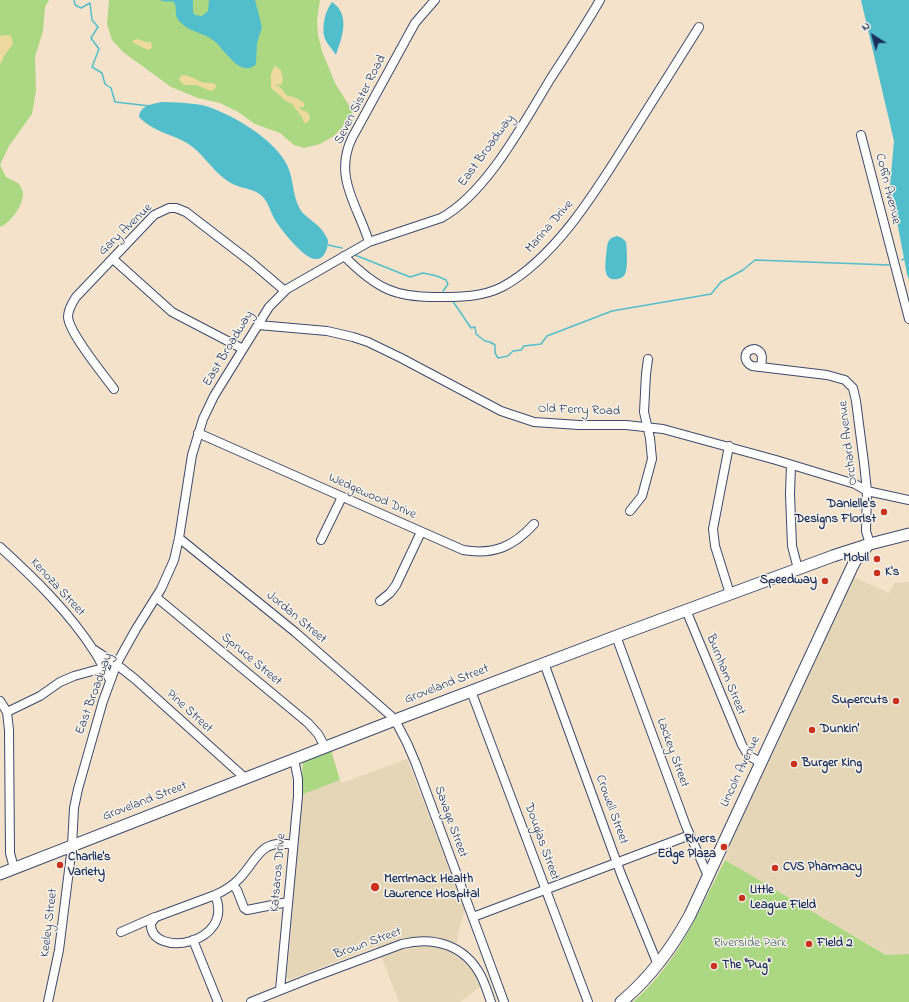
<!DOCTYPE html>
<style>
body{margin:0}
#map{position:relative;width:909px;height:1002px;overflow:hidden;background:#f4e3ca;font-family:"Indie Flower",sans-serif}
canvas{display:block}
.north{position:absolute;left:853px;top:16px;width:40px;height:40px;-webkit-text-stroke:3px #f7f3e8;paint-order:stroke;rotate:323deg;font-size:11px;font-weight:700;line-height:16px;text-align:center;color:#1b2f5e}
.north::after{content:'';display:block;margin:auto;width:14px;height:18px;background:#1b2f5e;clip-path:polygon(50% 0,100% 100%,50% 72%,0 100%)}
</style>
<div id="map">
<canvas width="909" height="1002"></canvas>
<div class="north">N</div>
</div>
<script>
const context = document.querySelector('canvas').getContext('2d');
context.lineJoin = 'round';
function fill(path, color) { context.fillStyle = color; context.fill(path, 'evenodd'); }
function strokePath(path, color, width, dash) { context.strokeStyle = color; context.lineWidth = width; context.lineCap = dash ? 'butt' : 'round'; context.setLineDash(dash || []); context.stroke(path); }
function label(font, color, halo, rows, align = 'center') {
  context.font = font + ' "Indie Flower",sans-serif'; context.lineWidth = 3; context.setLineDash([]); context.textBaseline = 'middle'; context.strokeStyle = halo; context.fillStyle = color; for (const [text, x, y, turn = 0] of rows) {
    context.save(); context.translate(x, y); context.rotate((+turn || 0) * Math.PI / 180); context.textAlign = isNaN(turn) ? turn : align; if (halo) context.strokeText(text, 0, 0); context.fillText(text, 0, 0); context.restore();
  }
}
const built = new Path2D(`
 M 854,577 L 889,593 L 894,583 L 909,582 L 909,954 L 887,955 L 725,860 L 729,847 Z
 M 407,759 L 465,910 L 459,929 L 455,953 L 475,973 L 480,987 L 460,1002 L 399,1002 L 377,946 L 289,980 L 286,977 L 291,937 L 294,864 L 301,795 L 340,780 L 342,783 Z`);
const green = new Path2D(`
 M 0,0 L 49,0 L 45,7 L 43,31 L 35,57 L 36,91 L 32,114 L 9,146 L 0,165 L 6,177 L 18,183 C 20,185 22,189 23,192 C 24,204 11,223 0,227 Z
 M 109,0 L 320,0 L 317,20 L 318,35 L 322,51 L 335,83 L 353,112 L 345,124 L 334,136 L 320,144 L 304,148 L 294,145 L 280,133 L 255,124 L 238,112 L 220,103 L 198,98 L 171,87 L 123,52 L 112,40 L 107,24 Z
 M 331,750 L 340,780 L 301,795 L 303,761 Z
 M 725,860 L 886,955 L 909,954 L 909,1002 L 633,1002 C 679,962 698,912 725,860 Z`);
const sand = new Path2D(`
 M 6,35 L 11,36 L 13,44 L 4,56 L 0,65 L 0,36 Z
 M 138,39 L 145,42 L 151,42 L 152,48 L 148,50 L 132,42 L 134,40 Z
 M 276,66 L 281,70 L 283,80 L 281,85 L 275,84 L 282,89 L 286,95 L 296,98 L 304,103 L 304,108 L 299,106 L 301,110 L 306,111 L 309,114 L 310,119 L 307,123 L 304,123 L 302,117 L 292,104 L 286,101 L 271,88 L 271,74 L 274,67 Z
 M 182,75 C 190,75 195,80 202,82 C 207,84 211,81 216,85 L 215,89 L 211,91 L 196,85 L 184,85 L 179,80 L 180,77 Z`);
const water = new Path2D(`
 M 160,0 L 193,0 L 193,12 L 195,15 L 202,16 L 208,11 L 209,0 L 255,0 L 262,27 L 257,43 L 256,64 C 241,80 223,47 213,40 C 202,32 189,32 180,22 C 173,15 178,10 174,2 C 169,0 166,3 160,0 Z
 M 861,0 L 909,0 L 909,280 L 907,274 L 890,185 L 894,141 Z
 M 332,2 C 351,15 342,37 336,55 C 332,49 328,45 325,39 C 321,28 325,11 332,2 Z
 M 162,102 C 175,102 189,103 202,105 C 229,112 275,139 287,165 C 294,179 292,195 300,209 C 304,216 312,220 317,225 C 322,229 325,234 328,240 C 328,249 324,263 311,258 C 300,253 280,229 274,218 C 269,209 268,199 258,193 C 248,187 237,189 225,179 C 211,169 202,152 187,143 C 171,134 152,131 139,117 C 140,105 153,104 162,102 Z
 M 617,236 L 622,238 L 626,242 C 627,248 628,269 625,274 C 624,277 621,278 618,279 C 603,282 605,266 606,256 C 607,250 606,243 611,238 Z`);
const stream = new Path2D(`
 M 74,0 L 75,5 L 81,8 L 90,3 L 92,20 L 98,27 L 91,38 L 99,49 L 92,67 L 102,73 L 105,84 L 111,88 L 115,102 L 150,106
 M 328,245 L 342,248
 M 355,255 L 410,277 L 423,273 L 437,276 L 446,280 L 448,284 L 443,291
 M 902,260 L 909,256
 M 452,300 L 471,328 L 475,327 L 476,334 L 485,341 L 490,342 L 495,345 L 495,353 L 498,358 L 508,356 L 513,351 L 521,350 L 524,346 L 541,344 L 547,336 L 612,311 L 711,294 L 721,282 L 743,270 L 755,260 L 889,265`);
const minor = new Path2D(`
 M 861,135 L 909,319
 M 369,242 C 358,206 333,177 352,138 L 415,23 L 435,0
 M 344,256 C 376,288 394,298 440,297 C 461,297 482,297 502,287 C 556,258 598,188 630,137 C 653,100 676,64 699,27
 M 113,259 L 172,312 L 243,349
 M 258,325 L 327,331 L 353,337 L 368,342 L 401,358 L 501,411 L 534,422 L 579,425 L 626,425 L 663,429 L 776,460 L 855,484 L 867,491 L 909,500
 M 761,367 C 762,359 764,352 755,349 C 744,349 742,361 752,366 L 827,375 L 845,380 L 853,388 L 856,401 L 864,463 L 867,491 L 866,531 L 870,544
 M 114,389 C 103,374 69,333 68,317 C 68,310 72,303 76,297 L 154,215 L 169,208 L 176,208 L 186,212 L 251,262 L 285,291
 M 198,433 L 463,550 C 494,555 513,547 534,524
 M 729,446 L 713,529 L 715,546 L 730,594
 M 791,465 L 790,494 L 792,546 L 798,569
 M 630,511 L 642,496 L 652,459 L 650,438 L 644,412 L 646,374 L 648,359
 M 179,538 L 295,632 L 390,715 L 395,720 L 407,743 L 416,764 L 504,1002
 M 321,540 L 342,497
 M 0,547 C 34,578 69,612 94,651 C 100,660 105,671 110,680
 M 156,597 L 308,723 L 318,734 L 325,747
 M 380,601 L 390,593 L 396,585 L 421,532
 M 686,610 L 742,745 L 748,755 L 761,763
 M 616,636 L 686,826 L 708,876
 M 93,649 L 116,664 L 135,679 L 245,778
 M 544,663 L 621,874 L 658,965
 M 471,691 L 588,1002
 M 0,701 L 7,712 L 9,730 L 10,853 L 14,868
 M 7,712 L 40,696 L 60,682 L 74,676 L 103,668
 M 233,885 L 237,890 L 244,908 L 247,910 L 288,902
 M 215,895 C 236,945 149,959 151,923 L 156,917 Z
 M 215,895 C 224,891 232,886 239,879 C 258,859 260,838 293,845
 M 473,917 L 690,835
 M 121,932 L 155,917
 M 193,940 L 218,1002
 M 280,990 L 298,796 L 298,779 L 294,759
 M 48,1002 L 59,950 L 72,846 L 74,808 L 78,789 L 103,701 L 117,663 L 136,629 L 161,589 L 174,560 L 179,538 L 192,455 L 203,419 L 214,396 L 269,307 L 287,289 L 369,242 L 441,218 C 487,193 524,122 551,78 C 568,52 585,26 600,0
 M 251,1002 L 311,978 L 402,944 C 434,936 465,945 481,976 C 485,984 488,993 491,1002`);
const major = new Path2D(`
 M 0,874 L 395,720 L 622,634 L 833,556 L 870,544 L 909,534
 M 621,1002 C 650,978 672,948 690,915 L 853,565 L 858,556 L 869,544`);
const markers = [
 [884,512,4,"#c8321e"],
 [877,559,4,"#c8321e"],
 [877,573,4,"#c8321e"],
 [825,581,4,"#c8321e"],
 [896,701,4,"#c8321e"],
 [812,730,4,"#c8321e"],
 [794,764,4,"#c8321e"],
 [724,847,4,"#c8321e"],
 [60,865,4,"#c8321e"],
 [775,868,4,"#c8321e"],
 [375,887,5,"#c8321e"],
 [742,898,4,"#c8321e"],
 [809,944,4,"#c8321e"],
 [714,966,4,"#c8321e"]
];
const streetNames = [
 ["Seven Sister Road",361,100,-63],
 ["East Broadway",487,151,-54],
 ["Coffin Avenue",887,189,76],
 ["Marina Drive",550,227,-49],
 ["Gary Avenue",126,230,-44],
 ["East Broadway",229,349,-59],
 ["Old Ferry Road",579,411,2],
 ["Orchard Avenue",849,443,-97],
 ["Wedgewood Drive",372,497,24],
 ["Kenoza Street",57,588,47],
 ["Jordan Street",296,618,40],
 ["Spruce Street",251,660,40],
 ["Burnham Street",725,675,68],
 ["Groveland Street",447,685,-21],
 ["East Broadway",95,694,-70],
 ["Pine Street",189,712,42],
 ["Lackey Street",672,753,70],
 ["Lincoln Avenue",741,772,-65],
 ["Groveland Street",145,802,-21],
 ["Crowell Street",611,810,70],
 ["Savage Street",450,822,70],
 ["Douglas Street",541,842,70],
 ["Katsaros Drive",279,873,-85],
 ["Keeley Street",50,923,-83],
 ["Brown Street",368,944,-20]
];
const poiNames = [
 ["Danielle's",876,505,"right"],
 ["Designs Florist",876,520,"right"],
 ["Mobil",869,559,"right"],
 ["K's",885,573],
 ["Speedway",817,581,"right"],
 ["Supercuts",888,701,"right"],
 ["Dunkin'",820,730],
 ["Burger King",802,764],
 ["Rivers",716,840,"right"],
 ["Edge Plaza",716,855,"right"],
 ["Charlie's",68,858],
 ["Variety",68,873],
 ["CVS Pharmacy",783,868],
 ["Merrimack Health",384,880],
 ["Lawrence Hospital",384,895],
 ["Little",750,891],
 ["League Field",750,906],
 ["Field 2",817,944],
 ["The \"Pug\"",722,966]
];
const parkNames = [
 ["Riverside Park",750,944]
];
fill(built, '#e6d6b8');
fill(green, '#acd783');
fill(sand, '#eeda9e');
fill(water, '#52becc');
strokePath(stream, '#52becc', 1.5);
strokePath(minor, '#3c4a6e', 10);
strokePath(major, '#3c4a6e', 13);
strokePath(minor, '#fff', 8);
strokePath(major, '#fff', 11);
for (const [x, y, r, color] of markers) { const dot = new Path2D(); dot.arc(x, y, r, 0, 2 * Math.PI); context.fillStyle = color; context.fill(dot); strokePath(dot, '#f7f3e8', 1.5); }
label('13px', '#1b2f5e', '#f7f3e8', streetNames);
label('bold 13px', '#1b2f5e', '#f7f3e8', poiNames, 'left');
label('13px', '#3f5967', '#f7f3e8', parkNames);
</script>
